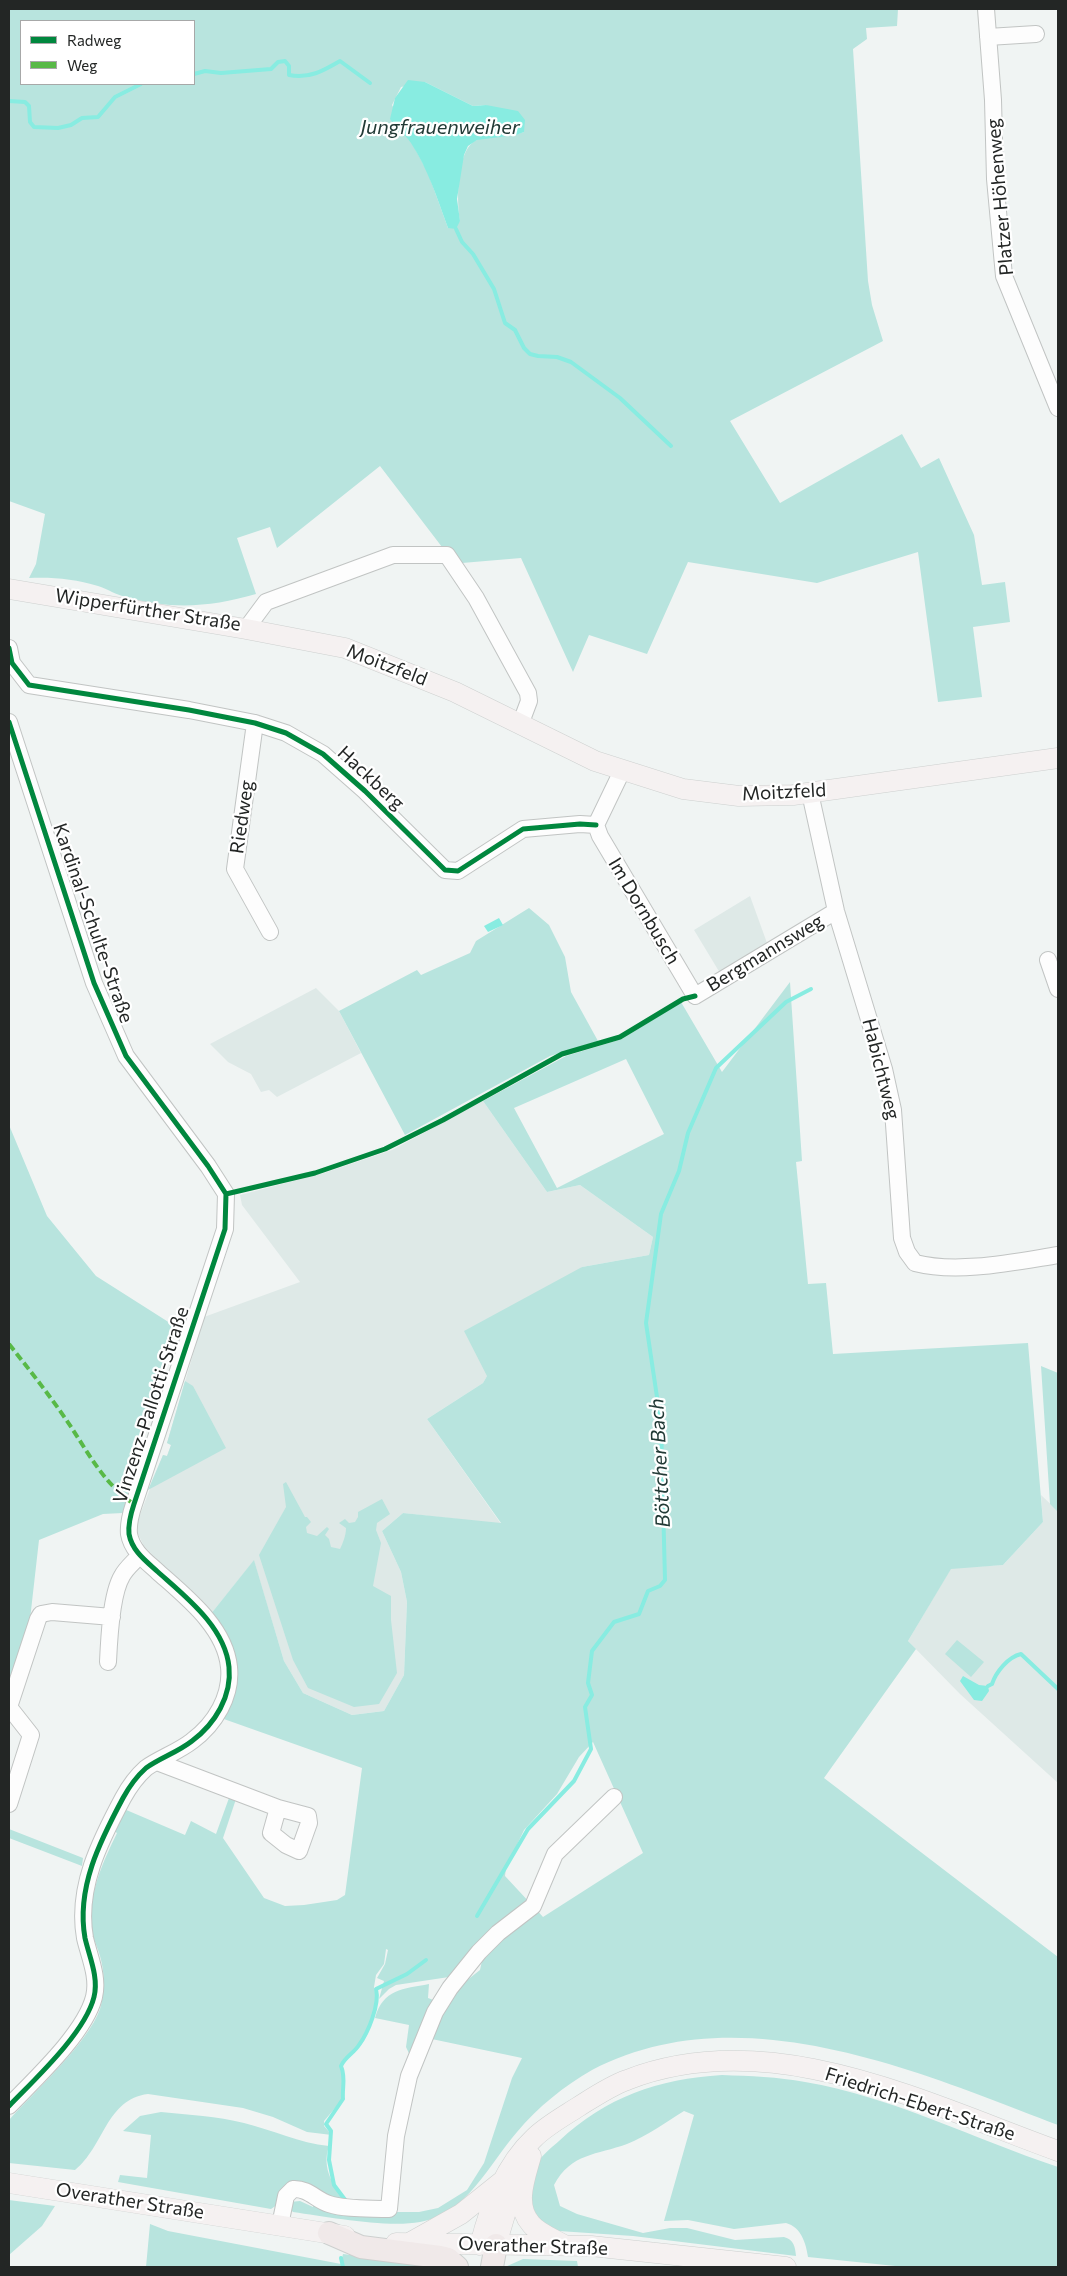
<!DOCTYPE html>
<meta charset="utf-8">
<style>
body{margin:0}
#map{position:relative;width:1067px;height:2276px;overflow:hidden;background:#f0f4f3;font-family:Commissioner,sans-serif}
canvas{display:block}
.frame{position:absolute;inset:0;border:10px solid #232625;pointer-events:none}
.legend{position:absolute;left:20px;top:20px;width:175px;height:65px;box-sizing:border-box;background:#fff;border:1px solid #a7a8a8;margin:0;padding:6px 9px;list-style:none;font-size:15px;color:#232625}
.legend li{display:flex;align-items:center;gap:10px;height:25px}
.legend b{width:25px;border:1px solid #a7a8a8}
</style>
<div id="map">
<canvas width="1067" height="2276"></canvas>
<div class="frame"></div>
<ul class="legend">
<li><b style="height:6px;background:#00873e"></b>Radweg</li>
<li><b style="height:6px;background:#58b947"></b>Weg</li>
</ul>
</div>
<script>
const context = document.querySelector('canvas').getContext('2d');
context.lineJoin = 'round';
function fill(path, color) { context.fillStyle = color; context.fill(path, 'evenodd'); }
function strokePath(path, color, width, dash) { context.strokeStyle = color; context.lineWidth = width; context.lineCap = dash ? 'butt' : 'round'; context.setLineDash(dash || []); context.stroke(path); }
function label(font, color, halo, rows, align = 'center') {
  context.font = font + ' Commissioner,sans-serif'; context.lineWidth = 4.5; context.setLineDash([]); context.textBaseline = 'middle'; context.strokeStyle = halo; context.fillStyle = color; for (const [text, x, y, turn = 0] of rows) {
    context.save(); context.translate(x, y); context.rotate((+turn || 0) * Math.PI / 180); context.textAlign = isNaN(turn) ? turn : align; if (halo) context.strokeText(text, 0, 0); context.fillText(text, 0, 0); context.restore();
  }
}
const built = new Path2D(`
 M 750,896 L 767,943 L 720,973 L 694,930 Z
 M 316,988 L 339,1011 L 361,1053 L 277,1097 L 269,1090 L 261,1092 L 251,1074 L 228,1062 L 210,1044 Z
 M 483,1101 L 547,1192 L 580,1185 L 653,1237 L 649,1255 L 582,1267 L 487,1376 L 483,1383 L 427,1419 L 501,1524 L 403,1513 L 382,1531 L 401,1572 L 407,1602 L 404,1675 L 384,1711 L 352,1715 L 303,1693 L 284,1661 L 254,1561 L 210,1615 L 144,1546 L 138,1534 L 138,1520 L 163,1455 L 167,1456 L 171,1445 L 167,1443 L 204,1317 L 300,1282 L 242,1205 L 240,1195 L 324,1173 L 392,1150 Z
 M 1041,1495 L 1058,1511 L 1058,1783 L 960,1694 L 908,1641 L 951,1568 L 1003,1565 L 1043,1522 Z`);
const green = new Path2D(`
 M 9,9 L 898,9 L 897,26 L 866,28 L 867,39 L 853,49 L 868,281 L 872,305 L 883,341 L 730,421 L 780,503 L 902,434 L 921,468 L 939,458 L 974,535 L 982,585 L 1005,582 L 1010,622 L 973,627 L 982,697 L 938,702 L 918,552 L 817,583 L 688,562 L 647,654 L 589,635 L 573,672 L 521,558 L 462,563 L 442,547 L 380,466 L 277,548 L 270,527 L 237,538 L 256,594 C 211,607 172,610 126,597 C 116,595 108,589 98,586 C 75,579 53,577 29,578 L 36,564 L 45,514 L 9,501 ZM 21,21 L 194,21 L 194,84 L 21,84 ZM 425,82 L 473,106 L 486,105 L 524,132 C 509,138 494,135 479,139 C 455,147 457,201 460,221 L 448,228 L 428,173 L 392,105 L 401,87 Z
 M 529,908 L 549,925 L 565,957 L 571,992 L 598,1041 L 550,1056 L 405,1135 L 339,1011 L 417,970 L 421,975 L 470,953 L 476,941 Z
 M 790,982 L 802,1161 L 796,1162 L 808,1284 L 826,1283 L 833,1354 L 1028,1343 L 1043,1522 L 1003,1565 L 951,1569 L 908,1641 L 916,1649 L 824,1778 L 1058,1957 L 1058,2125 C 917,2071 739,1993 592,2070 C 564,2086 538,2107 517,2132 C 489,2164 467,2214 420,2222 C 387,2228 328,2217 293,2212 L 290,2209 L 290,2202 L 300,2201 L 313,2207 L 313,2199 L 359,2212 L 419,2212 L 438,2208 L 467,2190 L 484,2163 L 512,2078 L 522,2058 L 427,2038 L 435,2017 L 466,1981 L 480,1970 L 483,1956 L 535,1908 L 543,1917 L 643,1853 L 593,1742 L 579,1757 L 557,1794 L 524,1830 L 506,1868 L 505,1876 L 531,1904 L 449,1977 L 396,1985 L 389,1989 L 379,1999 L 384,1981 L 377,1978 L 385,1964 L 388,1950 L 386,1949 L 384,1964 L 376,1975 L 374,1987 L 377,2005 L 372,2023 L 360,2046 L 341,2064 L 344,2081 L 342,2100 L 324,2121 L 324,2126 L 332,2135 L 307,2132 L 273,2117 L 243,2108 L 148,2094 C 106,2099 104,2147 75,2170 L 9,2163 L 9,2120 C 34,2092 88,2043 100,2009 C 105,1992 105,1973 100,1956 C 97,1945 91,1935 91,1923 C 90,1890 103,1862 117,1833 L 114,1831 L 124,1809 L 185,1835 L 191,1821 L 216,1834 L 229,1798 L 236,1799 L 223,1838 L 264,1898 L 285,1906 L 304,1905 L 337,1900 L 345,1895 L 362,1768 L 221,1718 L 230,1699 L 210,1615 L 254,1560 L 284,1661 L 303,1693 L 352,1715 L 384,1711 L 404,1675 L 407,1602 L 401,1572 L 382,1531 L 403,1513 L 501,1523 L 427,1419 L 483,1383 L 487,1376 L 464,1331 L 582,1267 L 649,1255 L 653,1237 L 580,1185 L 547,1192 L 483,1101 L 566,1056 L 622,1039 L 681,1002 L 722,1072 ZM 626,1059 L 664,1134 L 557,1188 L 514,1108 Z
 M 9,1125 L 47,1216 L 96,1276 L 181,1330 L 180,1334 L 175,1333 L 122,1489 L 130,1492 L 123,1513 L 103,1514 L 39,1540 L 28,1637 L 9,1698 Z
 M 1041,1366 L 1058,1373 L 1058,1512 L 1050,1504 Z
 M 185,1381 L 193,1386 L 226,1448 L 148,1490 L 163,1455 L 167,1456 L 171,1445 L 167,1443 Z
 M 286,1482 L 305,1517 L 307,1517 L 311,1522 L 306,1527 L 307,1533 L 317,1536 L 327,1527 L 329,1529 L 325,1535 L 329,1539 L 331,1547 L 340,1549 C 343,1543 346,1535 346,1528 L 339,1523 L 345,1519 L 349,1523 L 355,1522 L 358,1517 L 358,1512 L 382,1499 L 390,1514 L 377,1523 L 376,1530 L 381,1543 L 373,1586 L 391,1596 L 391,1620 L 397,1673 L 379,1704 L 354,1707 L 308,1688 L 293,1660 L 259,1555 L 286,1507 L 283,1484 Z
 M 957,1640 L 984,1662 L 971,1677 L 945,1654 Z
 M 9,1829 L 83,1858 L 82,1866 L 9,1838 Z
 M 429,1984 L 428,1998 L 436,2001 L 413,2062 L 406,2047 L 409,2025 L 375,2018 C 383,1989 403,1989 429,1984 Z
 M 722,2075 C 750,2076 778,2077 805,2082 C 893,2097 974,2139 1058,2167 L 1058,2267 L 905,2267 L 808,2257 C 806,2243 801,2227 786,2223 L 734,2229 L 688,2220 L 664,2221 L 694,2115 L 684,2111 C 666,2122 647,2136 627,2144 C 597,2155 571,2153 554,2185 L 560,2206 L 577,2214 L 643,2233 L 670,2228 L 687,2228 L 735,2240 L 784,2237 C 794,2240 795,2246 796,2256 L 633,2236 L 544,2230 L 526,2195 C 529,2186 531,2174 535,2166 C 540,2157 551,2148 559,2141 C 606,2097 658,2079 722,2075 Z
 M 161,2112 C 189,2115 217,2116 244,2123 C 273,2130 299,2143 329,2146 C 321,2169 334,2186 346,2203 L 305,2186 L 271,2209 L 118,2182 L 120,2175 L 147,2178 L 151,2135 L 123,2131 L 140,2116 Z
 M 9,2200 L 55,2206 L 42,2226 L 9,2255 Z
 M 150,2224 L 168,2231 L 341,2264 L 342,2267 L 146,2267 Z
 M 343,2254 L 443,2267 L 344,2267 L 342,2258 Z
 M 523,2259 L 577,2261 L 578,2267 L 505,2267 Z`);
const water = new Path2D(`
 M 408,80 L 425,82 L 473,106 L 486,105 L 518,111 L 525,120 L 524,132 L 516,135 L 477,140 L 468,146 L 464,155 L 457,199 L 460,221 L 456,229 L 448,228 C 437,198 428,169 411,143 C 405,134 396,128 390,119 L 395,98 Z
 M 499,918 L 503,925 L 488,932 L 484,926 Z
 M 963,1676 L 979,1685 L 988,1686 L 989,1691 L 982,1701 L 974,1700 L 960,1681 Z`);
const stream = new Path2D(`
 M 194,74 L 205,71 L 221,73 L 271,69 L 278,62 L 285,61 L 289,66 L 289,75 C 309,79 323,71 340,61 L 370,83
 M 9,101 L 25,102 L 29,106 L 30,122 L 34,127 L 58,128 L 71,125 L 82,118 L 98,117 L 115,97 L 141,84
 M 456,229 L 462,242 L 473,254 L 494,289 L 505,323 L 515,330 L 524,348 L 530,354 L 538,356 L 557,357 L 571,362 L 620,398 L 671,446
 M 988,1686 L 992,1684 C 996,1672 1008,1657 1021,1654 L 1058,1689
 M 477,1916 L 528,1829 L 574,1781 L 591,1749 L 585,1707 L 592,1695 L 588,1683 L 592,1651 L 614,1622 L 639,1614 L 648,1591 L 660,1586 L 665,1580 L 661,1424 L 646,1323 L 661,1214 L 679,1171 L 688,1133 L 716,1068 L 786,1002 L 811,989
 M 346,2201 L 334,2185 L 329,2160 L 331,2131 L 326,2124 L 343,2099 C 342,2087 346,2078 341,2066 C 345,2057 354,2053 359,2045 C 368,2033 380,2004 376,1989 L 407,1974 L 426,1960
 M 341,2258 L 343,2267`);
const minor = new Path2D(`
 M 986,9 L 993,100 L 995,179 L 1004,276 L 1058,408
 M 988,37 L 1036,34
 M 246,629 L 266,602 L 393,555 L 447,555 L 476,598 L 528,693 L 529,701 L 520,725
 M 9,648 L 12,663 L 29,685 L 189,710 L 255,723 L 286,733 L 323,754 L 365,791 L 445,870 L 458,871 L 523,829 L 580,824 L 596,825
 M 9,722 L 94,983 L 126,1056 L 208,1166 L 226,1194 L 225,1229 L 134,1504 C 131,1513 128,1524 129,1534 C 132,1551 146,1561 158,1572 C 186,1597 225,1627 229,1667 C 232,1696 215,1724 192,1741 C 178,1752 160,1758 146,1768 C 137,1776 129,1787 123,1798 C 100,1841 76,1888 85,1938 C 89,1956 99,1977 94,1997 C 85,2033 35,2079 9,2106
 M 255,723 L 235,869 L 270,932
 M 810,793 L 836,911 L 884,1069 L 893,1110 L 902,1238 L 907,1252 L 915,1263 C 958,1274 1014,1262 1058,1255
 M 596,825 L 600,836 L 695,996 L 836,911
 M 596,825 L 622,771
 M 1048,960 L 1058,989
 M 108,1662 C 109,1640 111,1594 122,1576 C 126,1568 134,1562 140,1555
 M 157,1762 L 278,1808 L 271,1833 L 286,1845 L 299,1851 L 309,1823 L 308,1816 L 278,1808
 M 9,1804 L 31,1735 L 9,1707 L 38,1619 L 41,1614 L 52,1612 L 112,1617
 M 280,2225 L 286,2196 L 293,2189 C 308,2188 316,2200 329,2204 C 348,2210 370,2208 389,2209 L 396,2136 L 409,2076 L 435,2012 L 450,1988 L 479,1952 L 498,1933 L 533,1906 L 555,1854 L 614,1797`);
const major = new Path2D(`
 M 9,589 L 246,629 L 345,648 L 455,692 L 595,761 L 683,789 L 739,796 L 793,795 L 1058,758
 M 531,2156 C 525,2178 514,2205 531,2224 C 538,2233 554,2239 564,2245
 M 9,2183 L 345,2236
 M 411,2242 L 461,2214 L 501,2182
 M 396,2243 L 591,2246 L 786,2267
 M 480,2245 C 490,2206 505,2165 534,2138 C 546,2126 564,2116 578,2107 C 594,2097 610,2086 627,2080 C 770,2024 925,2103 1058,2151
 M 496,2245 L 513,2188`);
const highway = new Path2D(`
 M 329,2233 L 361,2247 L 440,2257 L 448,2259 L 457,2267
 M 492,2267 L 496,2245`);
const quiet = new Path2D(`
 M 9,1344 C 28,1368 47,1392 65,1418 C 86,1448 102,1483 134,1504`);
const cycleway = new Path2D(`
 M 9,648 L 12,663 L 29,685 L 189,710 L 255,723 L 286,733 L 323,754 L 365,791 L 445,870 L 458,871 L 523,829 L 580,824 L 596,825
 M 9,722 L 94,983 L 126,1056 L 208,1166 L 226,1194
 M 226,1194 L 315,1173 L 385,1149 L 443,1120 L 562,1054 L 620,1037 L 683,999 L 695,996
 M 9,2106 C 35,2079 85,2033 94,1997 C 99,1977 89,1956 85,1938 C 76,1888 100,1841 123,1798 C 129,1787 137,1776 146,1768 C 160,1758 178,1752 192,1741 C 215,1724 232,1696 229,1667 C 225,1627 186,1597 158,1572 C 146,1561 132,1551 129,1534 C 128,1524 131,1513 134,1504 L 225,1229 L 226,1194`);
const streetNames = [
 ["Platzer Höhenweg",1000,197,-95],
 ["Wipperfürther Straße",148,610,9],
 ["Moitzfeld",387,665,21],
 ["Hackberg",371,778,43],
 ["Moitzfeld",784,792,-3],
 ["Riedweg",242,817,-82],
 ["Im Dornbusch",644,911,59],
 ["Kardinal-Schulte-Straße",93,923,71],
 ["Bergmannsweg",765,953,-31],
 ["Habichtweg",881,1069,76],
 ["Vinzenz-Pallotti-Straße",151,1405,-72],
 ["Friedrich-Ebert-Straße",920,2104,18],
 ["Overather Straße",130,2201,9],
 ["Overather Straße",533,2246,2]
];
const waterNames = [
 ["Jungfrauenweiher",440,127],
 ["Böttcher Bach",660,1463,-93]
];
fill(built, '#dee9e7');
fill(green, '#b8e4de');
fill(water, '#88ece1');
strokePath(stream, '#88ece1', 4);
strokePath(minor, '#c1c4c3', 18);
strokePath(major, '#cdd0cf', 21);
strokePath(highway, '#cdd0cf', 24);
strokePath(minor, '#fdfdfd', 16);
strokePath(major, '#f5f1f1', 20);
strokePath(highway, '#f0e9e9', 22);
strokePath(quiet, '#58b947', 4, [8, 4]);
strokePath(cycleway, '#00873e', 5);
label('19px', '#232625', '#fff', streetNames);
label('italic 20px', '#223a36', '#fff', waterNames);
</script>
